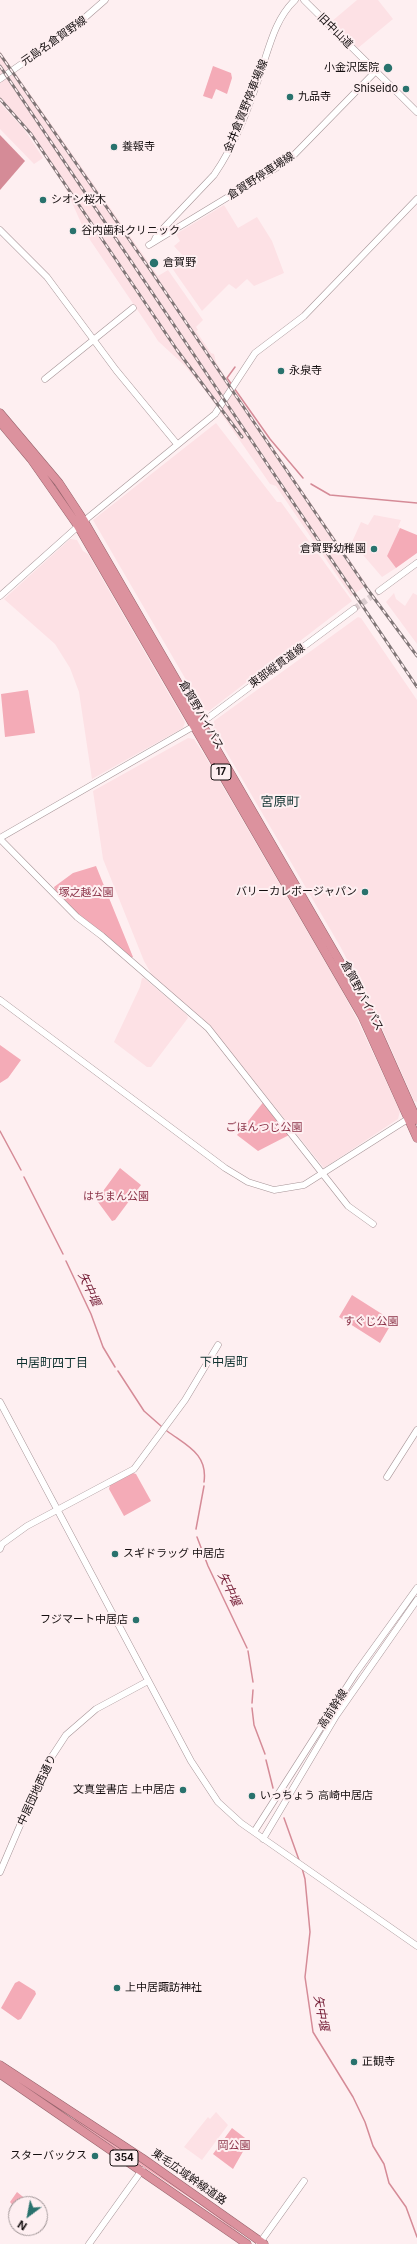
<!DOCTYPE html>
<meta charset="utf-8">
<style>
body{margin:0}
#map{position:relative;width:417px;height:2244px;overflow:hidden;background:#feeff1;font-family:Inter,sans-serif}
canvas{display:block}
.north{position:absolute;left:8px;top:2196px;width:40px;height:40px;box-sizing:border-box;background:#feeff1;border:1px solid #a09597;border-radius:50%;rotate:212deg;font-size:11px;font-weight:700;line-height:16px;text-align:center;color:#140e0f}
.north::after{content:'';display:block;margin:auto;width:14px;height:18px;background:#29726d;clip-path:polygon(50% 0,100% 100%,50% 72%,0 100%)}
</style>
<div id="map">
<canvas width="417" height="2244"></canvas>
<div class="north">N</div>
</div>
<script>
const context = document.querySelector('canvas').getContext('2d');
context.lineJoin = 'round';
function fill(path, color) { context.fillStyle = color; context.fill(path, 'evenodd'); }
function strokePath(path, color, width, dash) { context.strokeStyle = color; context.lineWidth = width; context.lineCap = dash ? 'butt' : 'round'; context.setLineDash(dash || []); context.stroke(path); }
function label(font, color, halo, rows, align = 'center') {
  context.font = font + ' Inter,"Noto Sans JP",sans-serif'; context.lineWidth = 4; context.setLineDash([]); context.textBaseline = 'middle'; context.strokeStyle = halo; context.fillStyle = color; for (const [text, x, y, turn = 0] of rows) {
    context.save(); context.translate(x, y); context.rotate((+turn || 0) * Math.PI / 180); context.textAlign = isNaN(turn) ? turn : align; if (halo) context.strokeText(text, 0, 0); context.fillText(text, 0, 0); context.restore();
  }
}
const built = new Path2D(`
 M 357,0 L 378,0 L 393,19 L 358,48 L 331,22 Z
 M 0,51 L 158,276 L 168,270 L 203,320 L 196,327 L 198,330 L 196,331 L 211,353 L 214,354 L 216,362 L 232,387 L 367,585 L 351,596 L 276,486 L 270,484 L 207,393 L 185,366 L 158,341 L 151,330 L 86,234 L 65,187 L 23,125 L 0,102 L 0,83 L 3,80 L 0,76 Z
 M 0,103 L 24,129 L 43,158 L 34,164 L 0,129 Z
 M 224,205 L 238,228 L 257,217 L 272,241 L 284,273 L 254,286 L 247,279 L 236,289 L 229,284 L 202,311 L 172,268 L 173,264 L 183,256 L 174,246 L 180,241 L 176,234 Z
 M 216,423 L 277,502 L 281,502 L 352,601 L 209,711 L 203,709 L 93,520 Z
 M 374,515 L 401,520 L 398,527 L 400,528 L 387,556 L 396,568 L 382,577 L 352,542 L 361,522 L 368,525 Z
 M 70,539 L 77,540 L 83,551 L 88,554 L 185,722 L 183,728 L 92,779 L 79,692 L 70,668 L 55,644 L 4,599 Z
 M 394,593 L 396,599 L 405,606 L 413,593 L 417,595 L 417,644 L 386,602 Z
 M 358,617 L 361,618 L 417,700 L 417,1102 L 414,1101 L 377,1017 L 340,946 L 213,729 L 214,721 Z
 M 188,738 L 194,739 L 205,756 L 341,989 L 357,1019 L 400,1111 L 398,1119 L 324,1168 L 211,1028 L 153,977 L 144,961 L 103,859 L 93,791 Z
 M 142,978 L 144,978 L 187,1015 L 188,1018 L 151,1067 L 147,1067 L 114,1042 L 140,987 Z
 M 216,2112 L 228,2125 L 202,2160 L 184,2147 L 208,2117 L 210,2119 Z`);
const green = new Path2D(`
 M 213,66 L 231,73 L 232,78 L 227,94 L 216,89 L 212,99 L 203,96 Z
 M 400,528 L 417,535 L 417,553 L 396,568 L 387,556 Z
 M 28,690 L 35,733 L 5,737 L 1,694 Z
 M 96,866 L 133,957 L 130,959 L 77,913 L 55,890 L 54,887 L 73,873 Z
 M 0,1045 L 21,1060 L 8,1078 L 0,1083 Z
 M 265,1100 L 291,1134 L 258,1151 L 237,1135 Z
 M 120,1168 L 141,1185 L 115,1220 L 112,1221 L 98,1202 L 98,1198 Z
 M 352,1295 L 393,1321 L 380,1343 L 339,1317 Z
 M 133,1473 L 136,1474 L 151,1501 L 124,1516 L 109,1489 L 110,1485 Z
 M 19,1981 L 35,1991 L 36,1994 L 21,2019 L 18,2020 L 1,2008 L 15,1983 Z
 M 76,2118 L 206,2206 L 248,2240 L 199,2204 L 74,2120 Z
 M 232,2128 L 249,2141 L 233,2169 L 213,2154 Z
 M 17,2192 L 32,2204 L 16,2204 L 16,2209 L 10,2202 Z`);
const water = new Path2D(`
 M 0,135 L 25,161 L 0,190 Z`);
const stream = new Path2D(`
 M 232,385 L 227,378 L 235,367
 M 234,388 L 270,439 L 303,478
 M 311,484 L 330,495 L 417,503
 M 0,1131 L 21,1170
 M 24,1177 L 63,1254
 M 66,1261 L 91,1314 L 103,1347 L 115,1367
 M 118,1371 L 144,1411 L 161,1426
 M 167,1431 C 187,1446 208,1454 204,1482
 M 196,1529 L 204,1486
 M 197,1537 L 208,1566 L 247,1648
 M 248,1651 L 253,1682
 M 252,1703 L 253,1690
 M 252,1708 L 254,1725 L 265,1754
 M 266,1760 L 273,1788
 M 284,1818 L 299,1860
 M 302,1868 L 305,1879 L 310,1932 L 305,1977 L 313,2032 L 353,2097 L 365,2122 L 373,2146 L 384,2164 L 389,2183 L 406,2207 L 417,2237`);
const secondaryTunnel = new Path2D(`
 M 354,609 L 379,591`);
const secondary = new Path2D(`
 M 304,0 L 417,112
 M 0,79 L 73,28 L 105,0
 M 0,230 L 47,277 L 116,370 L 177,444
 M 154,241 L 157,235 L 214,175 C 236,143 250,105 262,68 C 270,44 276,18 295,0
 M 149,245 L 289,160 L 375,72
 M 45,379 L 133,308
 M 379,591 L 417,563
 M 0,596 L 84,521 L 215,414 L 255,353 L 304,316 L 417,199
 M 0,838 L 208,718 L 354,609
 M 0,839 L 77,917 L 102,936 L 208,1028 L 348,1206 L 373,1224
 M 0,1000 L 225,1168 L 248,1182 L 274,1190 L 304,1185 L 411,1117
 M 0,1402 L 191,1761 L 218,1802 L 241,1823 L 417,1946
 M 387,1477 L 417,1430
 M 0,1549 L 2,1544 L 27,1526 L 134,1469 L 185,1400 L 218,1345
 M 254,1832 L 355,1674 L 417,1588
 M 263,1839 L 336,1716 L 417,1600
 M 0,1872 L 45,1767 L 66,1735 L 96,1709 L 148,1681
 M 89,2244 L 142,2170
 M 259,2244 L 304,2181`);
const highway = new Path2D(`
 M 0,413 L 59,483 L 84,521 L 369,1012 L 417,1120
 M 0,422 L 31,459 L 78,526 L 362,1016 L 417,1138
 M 0,2065 L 142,2158 L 264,2244
 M 0,2074 L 247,2244`);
const rail = new Path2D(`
 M 0,54 L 149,268 L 368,590 L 417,656
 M 0,66 L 417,687
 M 0,99 L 31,134 L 177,350 L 242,437`);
const markers = [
 [388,68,5,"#29726d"],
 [406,89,4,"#29726d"],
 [290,97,4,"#29726d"],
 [114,147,4,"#29726d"],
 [43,200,4,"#29726d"],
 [73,231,4,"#29726d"],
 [154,263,5,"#29726d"],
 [281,371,4,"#29726d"],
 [374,549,4,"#29726d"],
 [365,892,4,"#29726d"],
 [115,1554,4,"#29726d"],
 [136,1620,4,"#29726d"],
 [183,1790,4,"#29726d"],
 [252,1796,4,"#29726d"],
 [117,1988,4,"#29726d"],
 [354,2062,4,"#29726d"],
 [95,2156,4,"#29726d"]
];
const shields = [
 [221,772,20],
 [124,2158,28]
];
const shieldNames = [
 ["17",221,772],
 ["354",124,2158]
];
const streetNames = [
 ["旧中山道",335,31,45],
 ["元島名倉賀野線",54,41,-35],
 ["金井倉賀野停車場線",246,106,-68],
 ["倉賀野停車場線",261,176,-33],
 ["東部縦貫道線",277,666,-36],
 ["倉賀野バイパス",201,715,60],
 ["倉賀野バイパス",362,996,62],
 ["高前幹線",333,1709,-57],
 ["中居団地西通り",37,1790,-65],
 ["東毛広域幹線道路",189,2177,35]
];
const poiNames = [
 ["小金沢医院",379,68,"right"],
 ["Shiseido",398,89,"right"],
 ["九品寺",298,97],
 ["養報寺",122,147],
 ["シオン桜木",51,200],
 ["谷内歯科クリニック",81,231],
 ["倉賀野",163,263],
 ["永泉寺",289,371],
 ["倉賀野幼稚園",366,549,"right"],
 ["バリーカレボージャパン",357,892,"right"],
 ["スギドラッグ 中居店",123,1554],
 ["フジマート中居店",128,1620,"right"],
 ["文真堂書店 上中居店",175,1790,"right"],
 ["いっちょう 高崎中居店",260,1796],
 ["上中居諏訪神社",125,1988],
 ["正観寺",362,2062],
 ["スターバックス",87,2156,"right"]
];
const parkNames = [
 ["塚之越公園",86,893],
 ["ごほんつじ公園",264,1128],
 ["はちまん公園",116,1197],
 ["すぐじ公園",371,1322],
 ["岡公園",234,2146]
];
const waterNames = [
 ["矢中堰",89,1289,65],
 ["矢中堰",229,1589,64],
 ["矢中堰",321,2013,79]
];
const neighbourhoodNames = [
 ["下中居町",224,1362],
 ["中居町四丁目",52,1363]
];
const quarterNames = [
 ["宮原町",280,802]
];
fill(built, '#fde1e5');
fill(green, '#f4abb7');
fill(water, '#d58b97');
strokePath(stream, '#d58b97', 1.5);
strokePath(secondaryTunnel, '#dbcdcf', 6, [6, 3]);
strokePath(secondary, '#a69497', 7);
strokePath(highway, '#96646c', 9);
strokePath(secondary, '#fff', 6);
strokePath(highway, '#dc929e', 8);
strokePath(rail, '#807677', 3);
strokePath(rail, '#feeff1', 1.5, [4.5]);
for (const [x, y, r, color] of markers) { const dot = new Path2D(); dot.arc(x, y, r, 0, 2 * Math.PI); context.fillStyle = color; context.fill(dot); strokePath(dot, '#feeff1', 1.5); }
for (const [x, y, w] of shields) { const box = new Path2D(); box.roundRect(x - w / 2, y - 8, w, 16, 3); context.fillStyle = '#feeff1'; context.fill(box); strokePath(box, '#140e0f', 1); }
label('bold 10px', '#140e0f', null, shieldNames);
label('11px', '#140e0f', '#feeff1', streetNames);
label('11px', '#140e0f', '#feeff1', poiNames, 'left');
label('11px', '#8b3348', '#feeff1', parkNames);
label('italic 12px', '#731b34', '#feeff1', waterNames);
label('12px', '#0e312f', '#feeff1', neighbourhoodNames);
label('13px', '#0e312f', '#feeff1', quarterNames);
</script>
